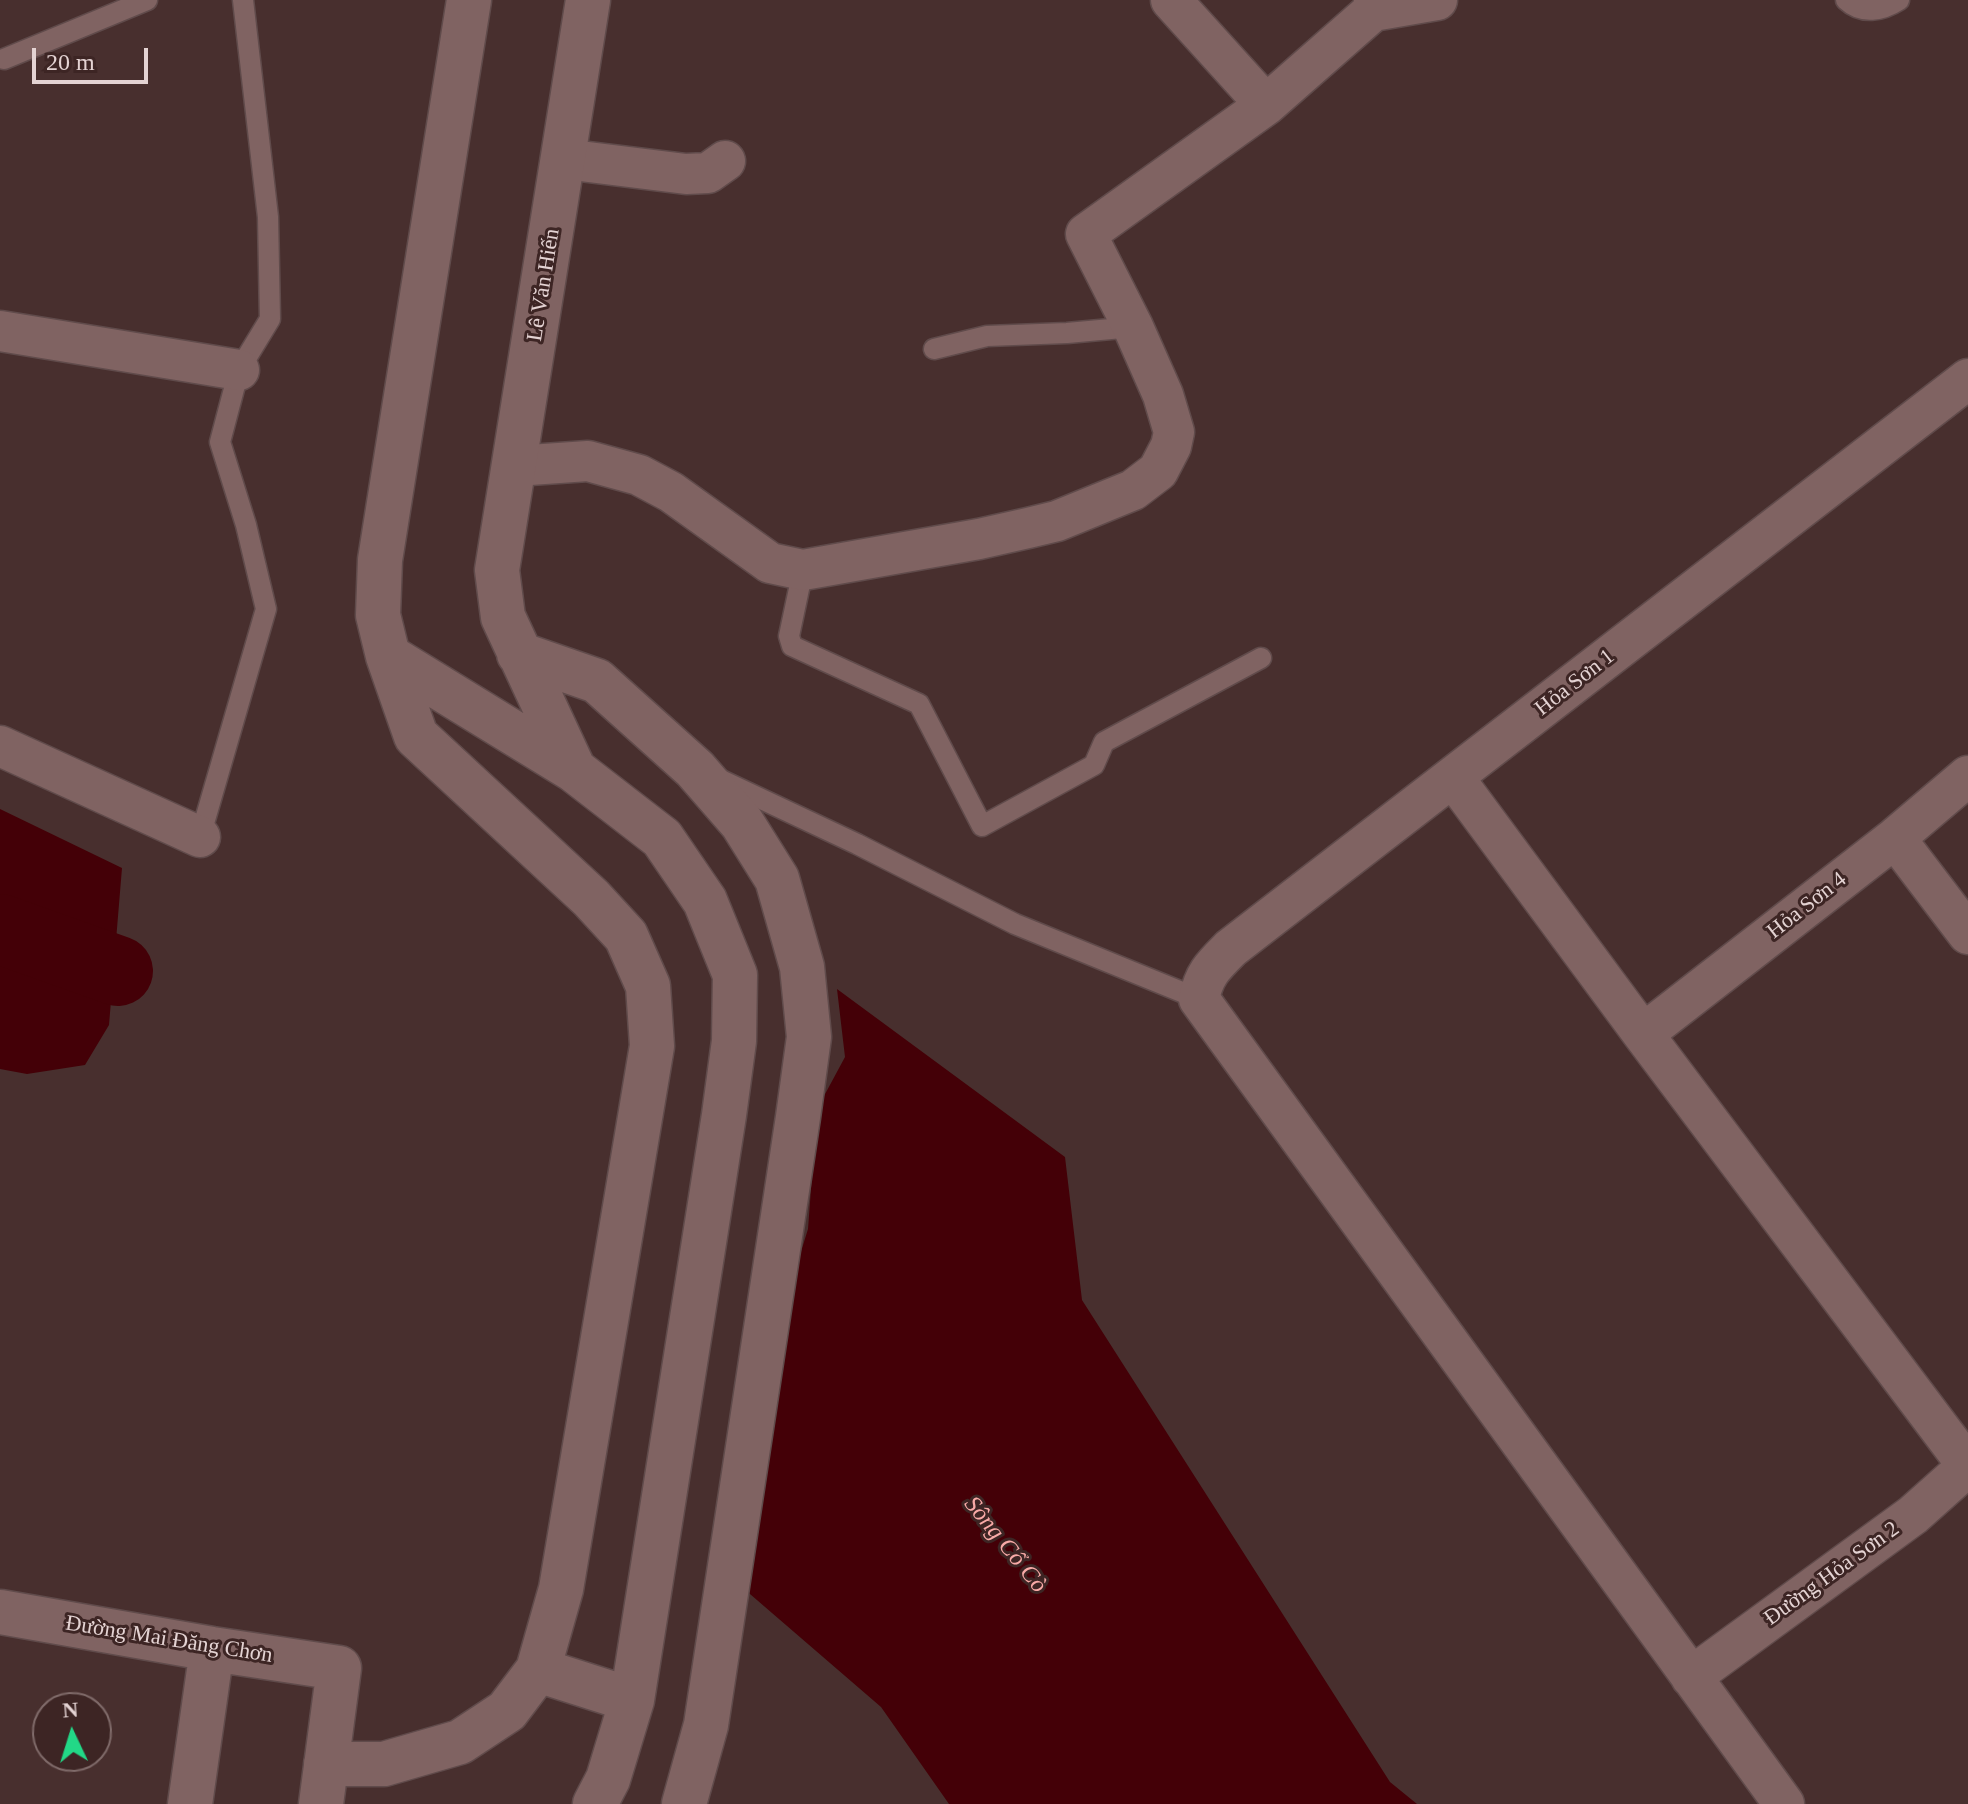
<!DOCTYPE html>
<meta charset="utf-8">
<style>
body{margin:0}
#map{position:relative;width:1968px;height:1804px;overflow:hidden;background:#482f2e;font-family:Georgia,serif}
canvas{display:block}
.north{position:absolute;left:32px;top:1692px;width:80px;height:80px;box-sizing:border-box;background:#3d2524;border:2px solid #806b6a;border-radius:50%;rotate:356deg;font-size:22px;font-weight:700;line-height:32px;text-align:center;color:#e4d3d3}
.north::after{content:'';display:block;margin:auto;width:28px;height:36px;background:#22d887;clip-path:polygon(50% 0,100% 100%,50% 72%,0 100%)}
.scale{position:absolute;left:32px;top:48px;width:116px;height:36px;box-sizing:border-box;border:4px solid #e4d3d3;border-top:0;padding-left:10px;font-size:24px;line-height:28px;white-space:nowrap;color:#e4d3d3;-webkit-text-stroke:6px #3d2524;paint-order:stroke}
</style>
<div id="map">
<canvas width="1968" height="1804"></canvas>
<div class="north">N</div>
<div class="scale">20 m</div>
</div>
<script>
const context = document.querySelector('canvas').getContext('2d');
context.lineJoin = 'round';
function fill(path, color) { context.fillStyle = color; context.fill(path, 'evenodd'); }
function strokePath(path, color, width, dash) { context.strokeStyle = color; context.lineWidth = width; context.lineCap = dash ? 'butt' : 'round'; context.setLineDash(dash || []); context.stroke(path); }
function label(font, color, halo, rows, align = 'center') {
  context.font = font + ' Georgia,serif'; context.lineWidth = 6; context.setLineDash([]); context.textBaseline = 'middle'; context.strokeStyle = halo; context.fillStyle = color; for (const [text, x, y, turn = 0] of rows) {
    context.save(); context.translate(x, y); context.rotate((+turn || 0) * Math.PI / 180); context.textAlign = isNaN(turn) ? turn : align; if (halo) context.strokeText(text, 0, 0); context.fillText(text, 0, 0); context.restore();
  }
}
const water = new Path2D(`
 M 0,809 L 122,868 L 109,1025 L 85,1065 L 27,1074 L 0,1069 Z
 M 837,989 L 1065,1157 L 1082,1300 L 1390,1782 L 1417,1804 L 949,1804 L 881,1707 L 743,1588 L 792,1281 L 808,1229 L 817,1109 L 845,1057 Z`);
const river = new Path2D(`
 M 0,929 L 118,971`);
const service = new Path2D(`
 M 1846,0 C 1862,15 1882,11 1899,0
 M 4,59 L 147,0
 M 934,349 L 987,336 L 1067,333 L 1133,327
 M 803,570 L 789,636 L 792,646 L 919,704 L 982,826 L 1094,765 L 1104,742 L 1261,658
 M 721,780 L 857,844 L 1015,924 L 1199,999
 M 200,837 L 266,609 L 246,525 L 220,442 L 239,370 L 270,319 L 268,217 L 243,0`);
const minor = new Path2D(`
 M 1171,0 L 1266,105
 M 1373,11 L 1437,0
 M 564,159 L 686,174 L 708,173 L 725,161
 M 0,331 L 239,370
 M 515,466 L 588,461 L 639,475 L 671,492 L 770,563 L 803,570 L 979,539 L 1028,528 L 1057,521 L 1133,490 L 1158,471 L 1171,446 L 1174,432 L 1163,395 L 1133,327 L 1086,234 L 1266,105 L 1373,11 L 1374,0
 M 0,746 L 200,837
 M 1453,777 L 1643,1034 L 1968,1466
 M 1895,838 L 1968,934
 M 1643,1034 L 1895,838 L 1968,776
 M 1691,1677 L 1913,1515 L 1968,1466
 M 1784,1804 L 1199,999 C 1204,974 1213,966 1231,948 L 1968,379`);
const secondary = new Path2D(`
 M 519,654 L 597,681 L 695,769 L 742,823 L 777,879 L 802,967 L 809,1037 L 798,1117 L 706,1725 L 684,1804
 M 388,656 L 574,770 L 662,838 L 705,901 L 735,975 L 734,1041 L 724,1115 L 632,1700 L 608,1779 L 595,1804
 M 574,770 L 503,617 L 497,570 L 588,0
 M 0,1612 L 212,1649 L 339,1668 L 321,1804
 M 538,1670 L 632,1700
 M 326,1764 L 384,1764 L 460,1742 L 507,1711 L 538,1670 L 561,1589 L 652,1046 L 648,986 L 626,936 L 591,898 L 416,736 L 388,656 L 378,615 L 380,560 L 469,0
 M 190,1804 L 212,1649`);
const streetNames = [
 ["Lê Văn Hiến",544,285,-81],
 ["Hỏa Sơn 1",1575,683,-38],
 ["Hỏa Sơn 4",1807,906,-38],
 ["Đường Hỏa Sơn 2",1832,1574,-36],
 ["Đường Mai Đăng Chơn",169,1640,9]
];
const waterNames = [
 ["Sông Cổ Cò",1005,1545,51]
];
fill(water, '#440007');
strokePath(river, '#440007', 70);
strokePath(service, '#604b4b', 23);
strokePath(minor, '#604b4b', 43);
strokePath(secondary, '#604b4b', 47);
strokePath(service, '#806362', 20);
strokePath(minor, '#806362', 40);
strokePath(secondary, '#806362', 44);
label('22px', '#e4d3d3', '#3d2524', streetNames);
label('italic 24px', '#f9aaa7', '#3d2524', waterNames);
</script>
